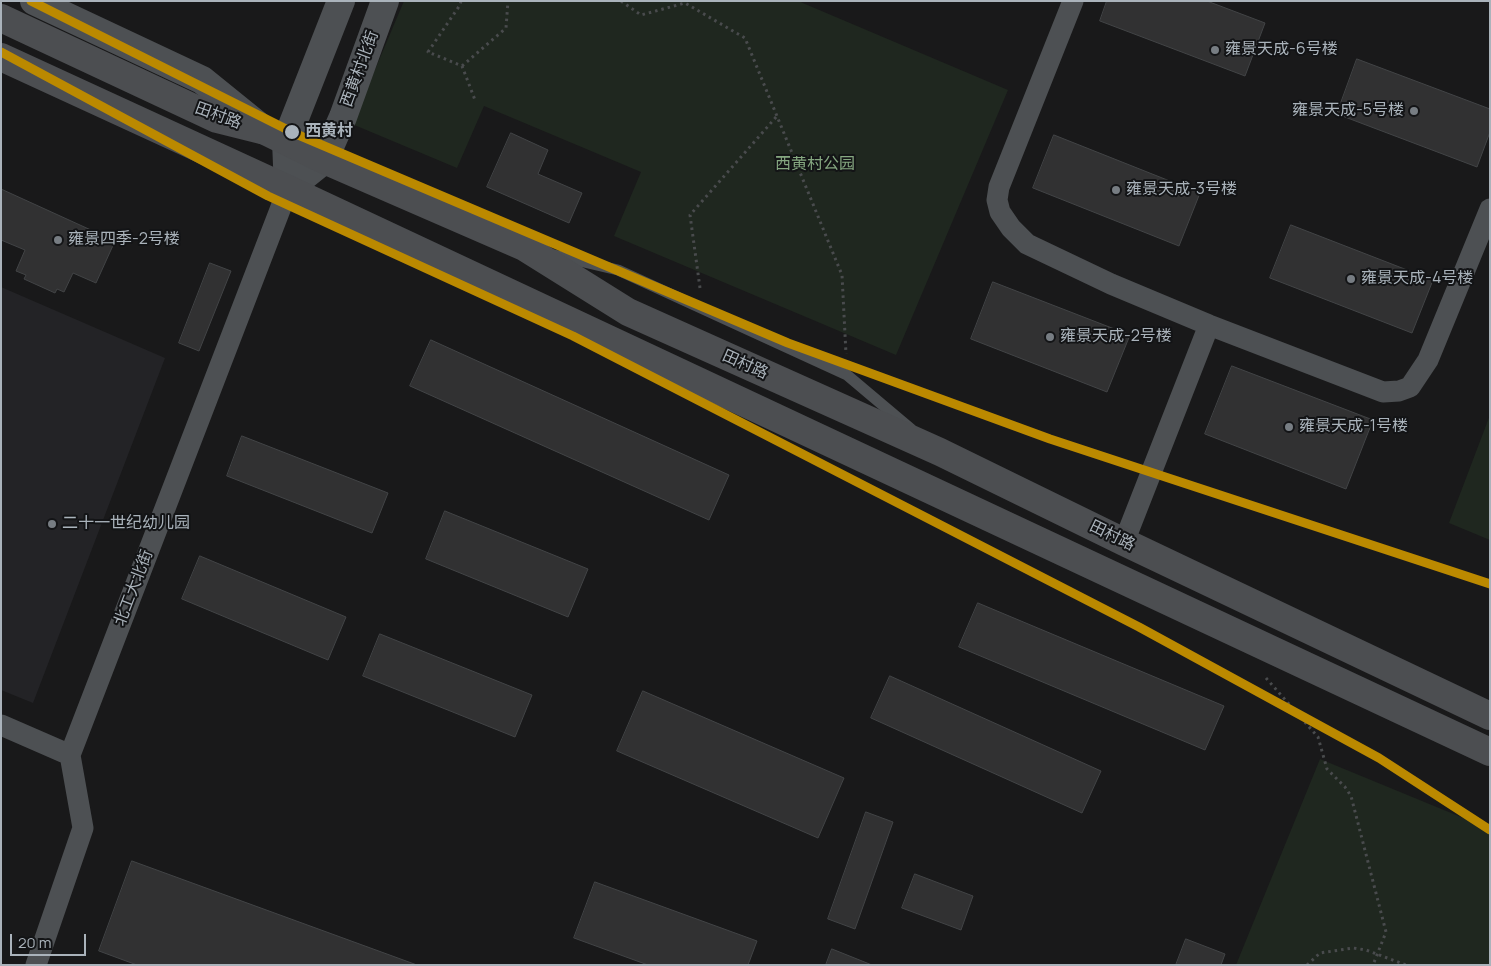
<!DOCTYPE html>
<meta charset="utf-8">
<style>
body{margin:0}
#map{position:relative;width:1491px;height:966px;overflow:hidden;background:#19191a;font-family:Manrope,sans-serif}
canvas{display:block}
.frame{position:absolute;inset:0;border:2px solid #aab3bb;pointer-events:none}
.scale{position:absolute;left:10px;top:934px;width:76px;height:22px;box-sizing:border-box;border:2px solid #aab3bb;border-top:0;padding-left:6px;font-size:15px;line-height:18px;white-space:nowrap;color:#aab3bb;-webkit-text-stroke:4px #131416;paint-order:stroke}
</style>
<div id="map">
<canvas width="1491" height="966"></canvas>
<div class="frame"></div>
<div class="scale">20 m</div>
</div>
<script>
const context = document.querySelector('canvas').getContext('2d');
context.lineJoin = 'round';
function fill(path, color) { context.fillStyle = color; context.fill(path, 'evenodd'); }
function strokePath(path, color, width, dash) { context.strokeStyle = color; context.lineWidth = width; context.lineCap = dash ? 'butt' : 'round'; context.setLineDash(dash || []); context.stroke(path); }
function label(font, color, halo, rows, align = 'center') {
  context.font = font + ' Manrope,"Noto Sans SC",sans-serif'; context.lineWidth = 4; context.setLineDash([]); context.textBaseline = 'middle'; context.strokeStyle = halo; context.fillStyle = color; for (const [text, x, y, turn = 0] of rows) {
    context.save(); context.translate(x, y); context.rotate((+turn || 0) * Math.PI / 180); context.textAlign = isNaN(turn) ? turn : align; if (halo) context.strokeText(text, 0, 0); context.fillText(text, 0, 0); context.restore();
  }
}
const built = new Path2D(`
 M 1,287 L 165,358 L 33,703 L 1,690 Z`);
const green = new Path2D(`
 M 404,1 L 798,1 L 1008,90 L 896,355 L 614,236 L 641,172 L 484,106 L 457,168 L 352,124 Z
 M 1490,415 L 1490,540 L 1449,523 Z
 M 1320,759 L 1490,829 L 1490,965 L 1236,965 Z`);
const building = new Path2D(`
 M 1107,1 L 1207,1 L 1265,23 L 1245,76 L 1100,21 Z
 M 1357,59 L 1490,109 L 1490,132 L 1477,167 L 1337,114 Z
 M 511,133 L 548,150 L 538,174 L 582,193 L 569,223 L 487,187 Z
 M 1054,135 L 1200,193 L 1179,246 L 1033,188 Z
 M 1,189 L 115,241 L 96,283 L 73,273 L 64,292 L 57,289 L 55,293 L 24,279 L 26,275 L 16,271 L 25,250 L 1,240 Z
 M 1291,225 L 1433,280 L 1412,333 L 1270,278 Z
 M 210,263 L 231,271 L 199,351 L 179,343 Z
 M 993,282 L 1130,335 L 1107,392 L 971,339 Z
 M 431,340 L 729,475 L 709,520 L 410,386 Z
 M 1232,366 L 1373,420 L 1346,489 L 1205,434 Z
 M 242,436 L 388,493 L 372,533 L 227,476 Z
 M 445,511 L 588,569 L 568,617 L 426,559 Z
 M 200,556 L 346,617 L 328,660 L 182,599 Z
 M 978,603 L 1224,706 L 1205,750 L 959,647 Z
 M 380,634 L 532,695 L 515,737 L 363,676 Z
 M 890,676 L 1101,771 L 1082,813 L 871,718 Z
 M 643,691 L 844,778 L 818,838 L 617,751 Z
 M 866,812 L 893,822 L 855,929 L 828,919 Z
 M 132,861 L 417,965 L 137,965 L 99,951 Z
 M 915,874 L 973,896 L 961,930 L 902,908 Z
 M 595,882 L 757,941 L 748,965 L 648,965 L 574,938 Z
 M 1186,939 L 1225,954 L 1221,965 L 1176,965 Z
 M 832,949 L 872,965 L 826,965 Z`);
const path = new Path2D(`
 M 461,1 L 460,5 L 428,52 L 462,66 L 475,100
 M 621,1 L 641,15 L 685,3 L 745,38 L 842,275 L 846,354
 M 462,66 L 506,28 L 508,1
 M 700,288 L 690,215 L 777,116
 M 1266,678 L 1318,737 L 1327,769 L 1345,787 L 1351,796 L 1386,932 L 1373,965
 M 1307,965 L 1320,953 L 1353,948 L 1366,950 L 1406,965`);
const service = new Path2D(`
 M 554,255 L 618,270 L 847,375 L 911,429`);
const minor = new Path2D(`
 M 1073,1 L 999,187 L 997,200 L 1000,212 L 1011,228 L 1027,244 L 1111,284 L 1209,325 L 1383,392 L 1399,391 L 1410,387 L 1428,360 L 1490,209
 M 1124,542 L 1209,325
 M 1,725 L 70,755
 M 36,965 L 83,828 L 70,755 L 288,189`);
const tertiary = new Path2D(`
 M 34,1 L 202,80 L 265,131
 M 288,189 L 324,160 L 343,117 L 385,1
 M 288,189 L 286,141 L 341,1`);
const secondary = new Path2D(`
 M 1,18 L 217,119 L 265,131 L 324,160 L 524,247 L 628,312 L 940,452 L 1124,542 L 1490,716
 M 1,57 L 288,189 L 1490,752`);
const metro1 = new Path2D(`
 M 31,1 L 296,134 L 788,343 L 1050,439 L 1490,584
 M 1,52 L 268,196 L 573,336 L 1139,627 L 1379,758 L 1490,830`);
const markers = [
 [1215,50,5,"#777d83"],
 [1414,111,5,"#777d83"],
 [292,132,8,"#aab3bb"],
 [1116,190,5,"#777d83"],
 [58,240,5,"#777d83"],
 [1351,279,5,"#777d83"],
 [1050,337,5,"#777d83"],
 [1289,427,5,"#777d83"],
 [52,524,5,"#777d83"]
];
const poiNames = [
 ["雍景天成-6号楼",1225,50],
 ["雍景天成-5号楼",1404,111,"right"],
 ["雍景天成-3号楼",1126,190],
 ["雍景四季-2号楼",68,240],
 ["雍景天成-4号楼",1361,279],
 ["雍景天成-2号楼",1060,337],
 ["雍景天成-1号楼",1299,427],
 ["二十一世纪幼儿园",62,524]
];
const streetNames = [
 ["西黄村北街",360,69,-70],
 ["田村路",218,116,20],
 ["田村路",745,365,24],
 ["田村路",1112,536,26],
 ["北工大北街",134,588,-69]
];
const stopNames = [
 ["西黄村",305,132]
];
const parkNames = [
 ["西黄村公园",815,165]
];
fill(built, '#232326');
fill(green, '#1f271f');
fill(building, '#313132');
strokePath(building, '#424446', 1);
strokePath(path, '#494b4d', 3, [2.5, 4]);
strokePath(service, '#4d5053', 11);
strokePath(minor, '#4d5053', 21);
strokePath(tertiary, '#4d5053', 28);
strokePath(secondary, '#4c4e51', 28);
strokePath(metro1, '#bb8900', 9);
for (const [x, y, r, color] of markers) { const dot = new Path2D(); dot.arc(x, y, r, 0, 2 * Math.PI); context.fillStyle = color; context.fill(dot); strokePath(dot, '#131416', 2); }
label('16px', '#aab3bb', '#131416', poiNames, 'left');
label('16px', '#aab3bb', '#131416', streetNames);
label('bold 16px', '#aab3bb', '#131416', stopNames, 'left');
label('16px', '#85a780', '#131416', parkNames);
</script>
